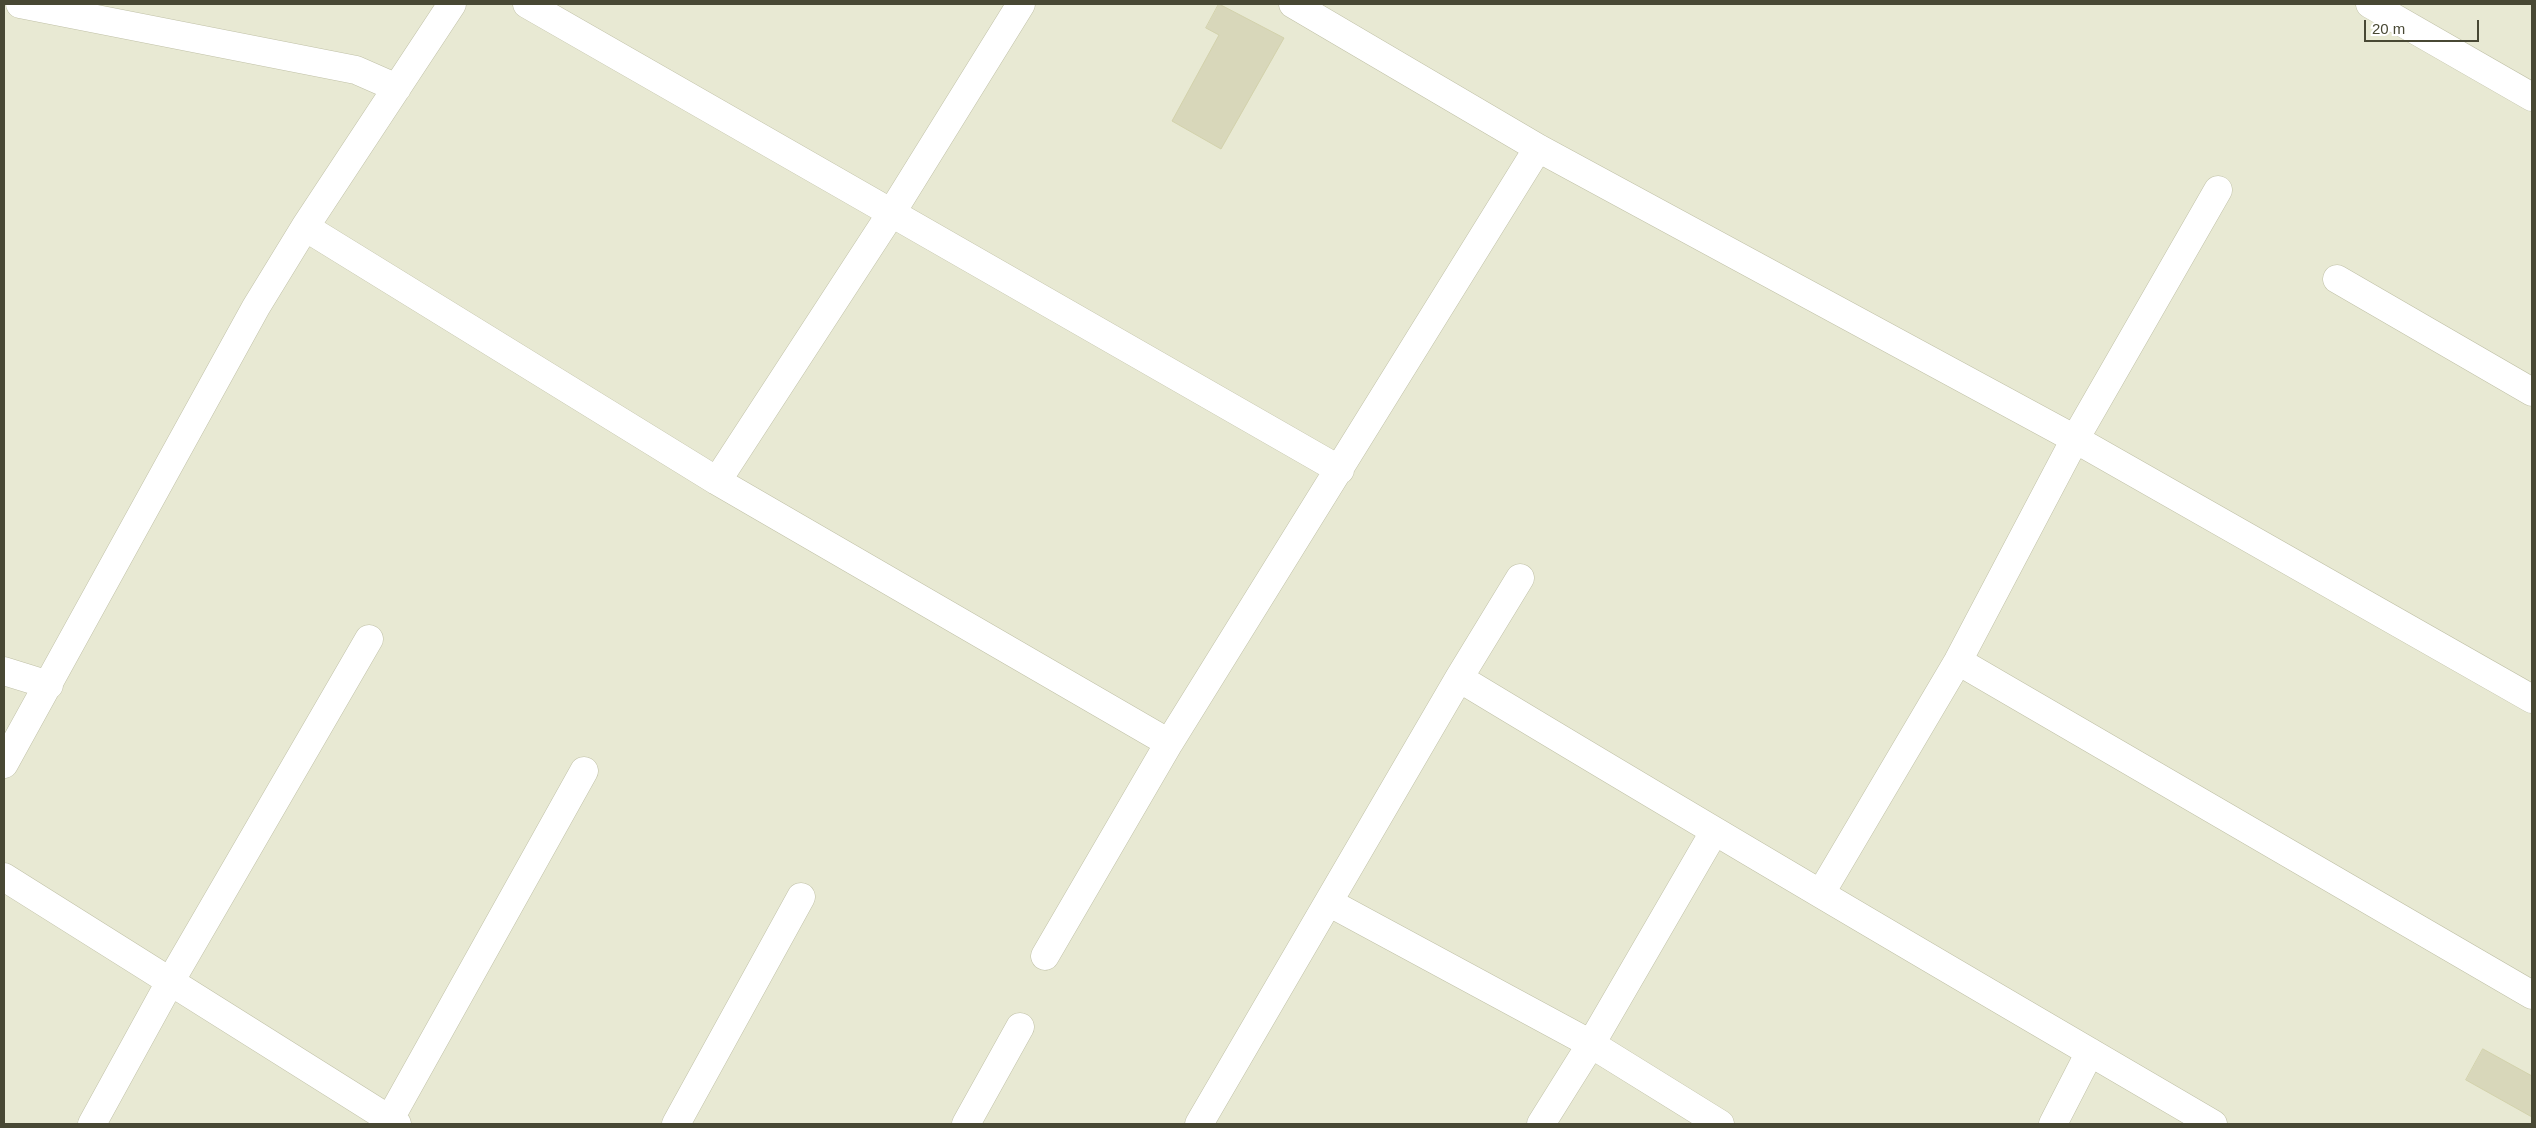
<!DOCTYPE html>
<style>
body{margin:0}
#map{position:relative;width:2536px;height:1128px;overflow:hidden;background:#f4f5e6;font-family:Arial,sans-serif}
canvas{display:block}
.frame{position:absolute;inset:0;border:5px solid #484834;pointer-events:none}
.scale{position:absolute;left:2364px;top:20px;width:115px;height:22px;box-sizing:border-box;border:2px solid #484834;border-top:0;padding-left:6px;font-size:15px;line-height:18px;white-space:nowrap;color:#484834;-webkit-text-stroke:4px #fff;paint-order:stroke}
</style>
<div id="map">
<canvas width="2536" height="1128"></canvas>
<div class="frame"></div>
<div class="scale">20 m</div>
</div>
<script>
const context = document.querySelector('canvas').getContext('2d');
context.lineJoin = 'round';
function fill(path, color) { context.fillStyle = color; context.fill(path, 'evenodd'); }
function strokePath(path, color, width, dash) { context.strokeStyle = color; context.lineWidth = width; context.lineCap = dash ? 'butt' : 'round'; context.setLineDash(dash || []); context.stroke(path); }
const residential = new Path2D(`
 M 4,4 L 2532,4 L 2532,1124 L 4,1124 Z`);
const building = new Path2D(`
 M 1219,4 L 1284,38 L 1221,149 L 1172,121 L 1219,35 L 1206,28 Z
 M 2483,1049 L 2532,1076 L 2532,1117 L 2466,1080 Z`);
const minor = new Path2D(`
 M 20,4 L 356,70 L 397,88
 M 527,4 L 1340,470
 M 1293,4 L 1538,148 L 2075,439 L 2532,699
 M 2370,4 L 2532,97
 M 305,227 L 717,481 L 1169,743
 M 2337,279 L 2532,392
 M 717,481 L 892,212 L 1021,4
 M 1958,661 L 2532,995
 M 4,671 L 49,685
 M 1459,678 C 1709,829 1961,977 2213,1124
 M 4,764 L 256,307 L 305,227 L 452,4
 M 4,877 L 397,1124
 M 1821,893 L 1958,661 L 2075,439 L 2218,190
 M 1330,903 L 1591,1044 L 1720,1124
 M 1045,956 L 1169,743 L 1538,148
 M 92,1124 L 170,982 L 369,639
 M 387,1124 L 584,771
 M 676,1124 L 801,897
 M 966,1124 L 1020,1027
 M 1199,1124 L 1459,678 L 1520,578
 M 1541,1124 L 1591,1044 L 1714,832
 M 2053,1124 L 2090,1052`);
fill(residential, '#e8e9d3');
fill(building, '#d8d7ba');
strokePath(building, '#d3d2ac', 1);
strokePath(minor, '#c0c1a7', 29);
strokePath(minor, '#fff', 28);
</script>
